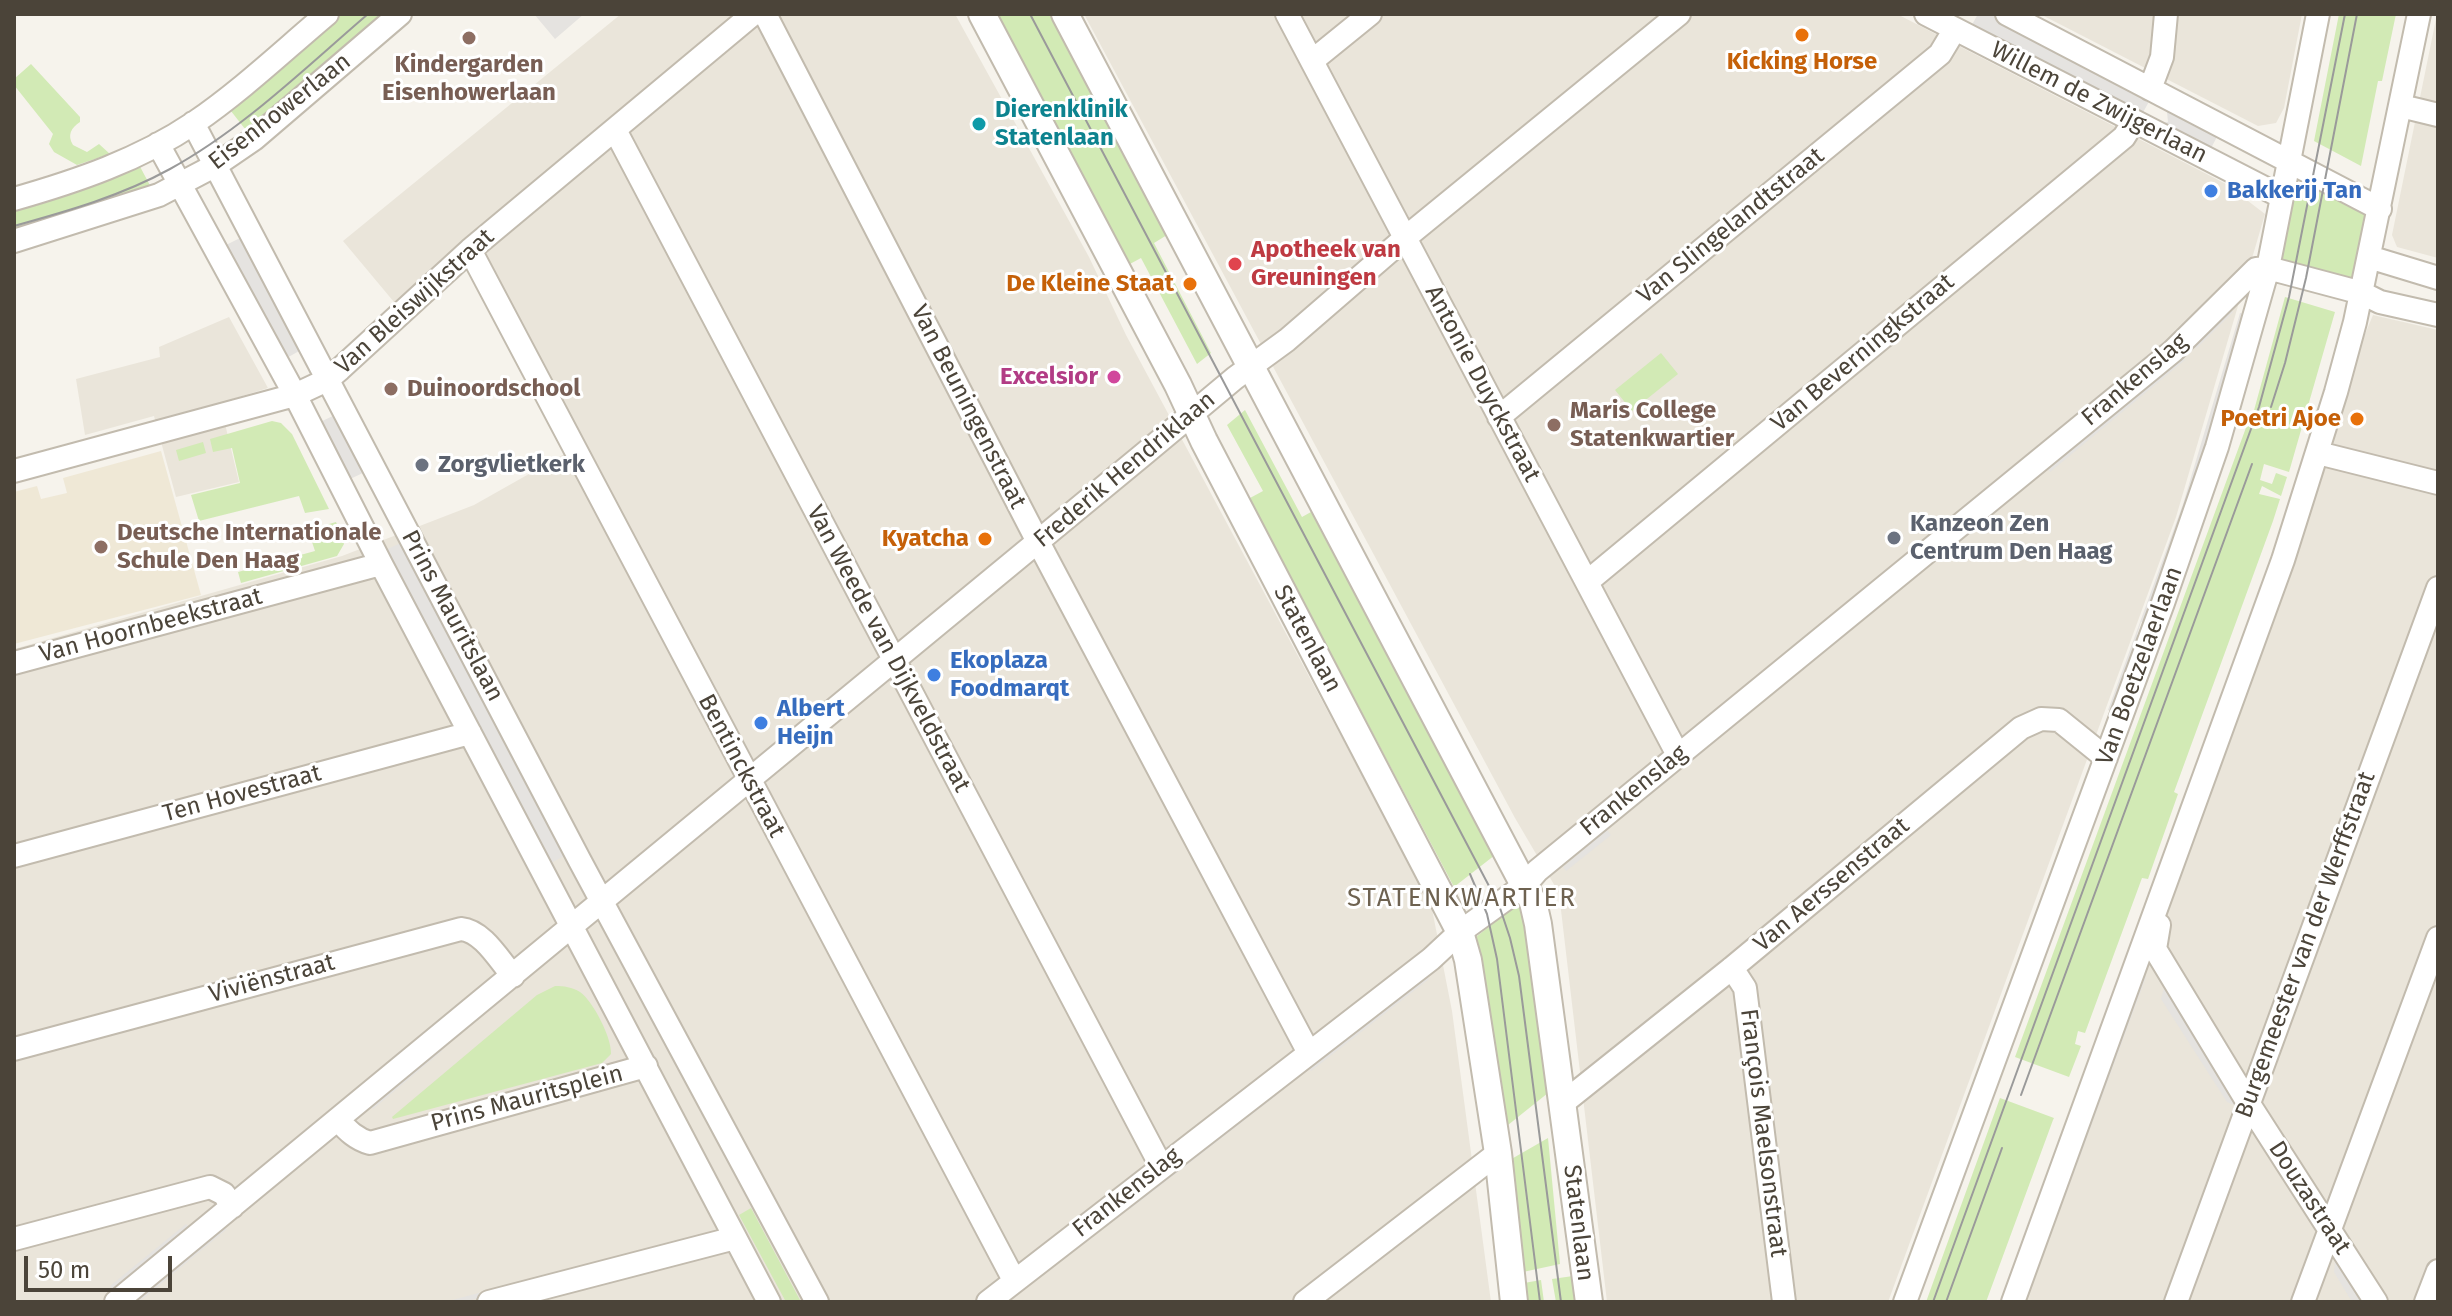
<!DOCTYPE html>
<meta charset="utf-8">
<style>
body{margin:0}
#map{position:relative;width:2452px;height:1316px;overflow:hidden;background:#f6f3ec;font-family:"Fira Sans",sans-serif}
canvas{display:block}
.frame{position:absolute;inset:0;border:16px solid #4b4439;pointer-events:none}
.scale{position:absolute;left:24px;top:1256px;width:148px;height:36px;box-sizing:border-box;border:4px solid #4b4439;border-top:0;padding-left:10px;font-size:24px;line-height:28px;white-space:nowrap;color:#4b4439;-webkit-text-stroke:6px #fff;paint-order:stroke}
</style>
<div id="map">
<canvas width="2452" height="1316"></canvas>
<div class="frame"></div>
<div class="scale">50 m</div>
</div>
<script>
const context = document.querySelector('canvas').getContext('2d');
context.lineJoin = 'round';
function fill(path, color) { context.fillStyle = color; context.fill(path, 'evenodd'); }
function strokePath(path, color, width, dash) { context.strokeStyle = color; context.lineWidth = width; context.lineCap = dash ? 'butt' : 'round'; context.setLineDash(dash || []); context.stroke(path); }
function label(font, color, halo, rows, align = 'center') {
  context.font = font + ' "Fira Sans",sans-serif'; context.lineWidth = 6; context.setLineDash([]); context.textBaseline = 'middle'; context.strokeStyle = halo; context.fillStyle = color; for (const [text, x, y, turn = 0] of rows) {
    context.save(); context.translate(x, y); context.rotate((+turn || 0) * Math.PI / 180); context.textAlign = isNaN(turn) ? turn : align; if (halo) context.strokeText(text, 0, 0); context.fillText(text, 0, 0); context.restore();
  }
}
const residential = new Path2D(`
 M 621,14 L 955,14 L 1089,257 L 1126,335 L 1431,904 L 1452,1011 L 1491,1302 L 14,1302 L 14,649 L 342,556 L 474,505 L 582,444 L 473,237 L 399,308 L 343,241 Z
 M 1084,14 L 1897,14 L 2226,184 L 2265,214 L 2176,517 L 1888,1302 L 1607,1302 L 1559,893 L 1515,818 Z
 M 2040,14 L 2302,14 L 2284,108 L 2276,123 L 2258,126 Z
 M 2437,14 L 2438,14 L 2438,258 L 2397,247 L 2392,235 Z
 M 2373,315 L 2438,330 L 2438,1302 L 2020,1302 L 2307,519 L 2360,346 Z
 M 229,317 L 268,388 L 220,403 L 239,482 L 176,497 L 154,416 L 85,435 L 76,379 L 160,357 L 159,347 Z`);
const education = new Path2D(`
 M 161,451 L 201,595 L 14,644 L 14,492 L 37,486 L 41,499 L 67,493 L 63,478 Z`);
const green = new Path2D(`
 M 334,14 L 389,14 L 249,134 L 227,106 Z
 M 997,14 L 1051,14 L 1167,235 L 1154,243 L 1211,353 L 1197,364 L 1141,258 L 1128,265 Z
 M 2339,14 L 2396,14 L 2382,81 L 2378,81 L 2361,166 L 2314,141 Z
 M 31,64 L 80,117 L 80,122 C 71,128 67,135 73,145 L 87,152 L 99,144 L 110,154 L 77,165 L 54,152 L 49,144 L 53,134 L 14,85 L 14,79 Z
 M 137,161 L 153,191 L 14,236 L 14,206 Z
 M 2310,182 L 2367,211 L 2354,277 L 2350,279 L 2282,262 L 2278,256 L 2295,186 Z
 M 2285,297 L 2335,312 L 2289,472 L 2264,464 L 2260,480 L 2272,484 L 2276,473 L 2287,477 L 2281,496 L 2262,486 L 2259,494 L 2280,499 L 2273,521 L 2174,792 L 2178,794 L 2148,879 L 2142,878 L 2085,1033 L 2078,1031 L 2075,1044 L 2081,1046 L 2069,1077 L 2015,1057 L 2251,414 L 2253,414 Z
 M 1661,353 L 1678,374 L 1632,411 L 1615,390 Z
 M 1245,410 L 1302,517 L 1311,512 L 1495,855 L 1454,887 L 1255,510 L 1250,498 L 1263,491 L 1227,425 Z
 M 272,421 L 281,423 L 292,434 L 329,509 L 305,513 L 299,496 L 199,521 L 191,495 L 240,483 L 232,448 L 213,452 L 210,439 Z
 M 203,442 L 206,453 L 179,461 L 176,450 Z
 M 336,522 L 344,544 L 337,556 L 241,583 L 238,572 L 315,551 L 308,530 Z
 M 1518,904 L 1523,906 L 1531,951 L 1548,1093 L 1503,1129 L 1485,976 L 1477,977 L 1472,940 Z
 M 555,986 C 564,986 572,987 580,992 C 593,1001 612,1038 611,1054 L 602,1063 L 393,1119 L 392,1117 L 537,995 Z
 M 2000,1098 L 2054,1118 L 2053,1120 L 1986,1302 L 1926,1302 Z
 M 1548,1138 L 1560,1264 L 1523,1272 L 1508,1161 Z
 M 751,1208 L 801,1302 L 786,1302 L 739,1215 Z
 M 1573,1276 L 1576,1302 L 1556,1302 L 1552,1279 Z
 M 1541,1280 L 1544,1302 L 1526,1302 L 1524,1283 Z`);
const parking = new Path2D(`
 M 534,14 L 584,14 L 555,39 Z
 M 1978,14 L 1994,14 L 2152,96 L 2140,118 L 1969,30 Z
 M 2181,110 L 2220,131 L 2208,154 L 2171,134 L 2173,128 L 2163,123 L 2168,122 L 2167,112 Z
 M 242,237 L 301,350 L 283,360 L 224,246 Z
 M 2213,294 L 2217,298 L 2193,322 L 1707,723 L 1704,719 L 2167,339 Z
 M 2229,308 L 2233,312 L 2197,348 L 2195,347 L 2183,358 L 2185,360 L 2050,472 L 2047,468 Z
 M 2240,313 L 2245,314 L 2188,506 L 2145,623 L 2141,622 L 2137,635 L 2140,637 L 2112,712 L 2108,710 L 2183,504 Z
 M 337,414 L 367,471 L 346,481 L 316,424 Z
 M 403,542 L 568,854 L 549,864 L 383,551 Z
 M 1607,830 L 1611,835 L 1566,871 L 1563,867 Z
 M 1425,975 L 1429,979 L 1311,1071 L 1307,1067 Z
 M 2141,975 L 2146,977 L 2065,1197 L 2060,1195 Z
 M 2165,984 L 2237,1095 L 2234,1105 L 2227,1102 L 2161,999 Z
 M 439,1047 L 442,1051 L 373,1109 L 369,1105 Z
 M 1275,1092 L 1277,1095 L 1130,1209 L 1127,1205 Z
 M 186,1224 L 190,1228 L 113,1290 L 110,1286 Z
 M 223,1225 L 227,1229 L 139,1302 L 132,1302 Z
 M 696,1235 L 697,1240 L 464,1302 L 445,1302 Z
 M 2336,1253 L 2367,1302 L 2352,1302 L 2334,1272 Z`);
const minor = new Path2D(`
 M 765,14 L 1036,538 L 1309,1053
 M 1287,14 L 1678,755
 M 1926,14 L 2282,197
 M 2007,14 L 2380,209
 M 1312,61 L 1370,14
 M 2150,89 L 2162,57 L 2166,14
 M 2401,106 L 2438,115
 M 193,123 L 580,861 L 817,1302
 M 615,130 L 1161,1166
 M 158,144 L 295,395 L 381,564 L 769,1302
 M 14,199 C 77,181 139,160 194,123 C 241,91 283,51 327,14
 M 14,241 L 159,195 L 216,165 L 254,139 L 400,14
 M 470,250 L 1014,1280
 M 2369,257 L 2438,278
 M 1499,417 L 1940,54 L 1955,29
 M 2318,453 L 2438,483
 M 14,471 L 295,395 L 327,380 L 340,369 L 470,250 L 753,14
 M 1587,582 L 2124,137 L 2134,121
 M 14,663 L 381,564
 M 14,856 L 470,733
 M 2159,925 L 2155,949 L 2247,1101 L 2376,1302
 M 1732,968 L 1745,988 L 1784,1302
 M 14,1049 L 461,929 C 483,931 499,960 513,976
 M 1563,1103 L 1732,968 L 2021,728 L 2041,719 L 2059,720 L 2106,758
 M 338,1120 C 348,1131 356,1139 370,1143 L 646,1066
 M 14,1239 L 210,1187 L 224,1194 L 232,1207
 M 116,1302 L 1144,454 L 1235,378 L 1287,340 L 1405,238 L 1679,14
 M 489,1302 L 735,1238
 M 988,1302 L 1431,959 L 1460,932 L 1525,885 L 1537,871 L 2173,351 L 2256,269 L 2268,268 L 2362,293 L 2380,302 L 2438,315
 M 1305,1302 L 1498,1153
 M 1905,1302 L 2163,603 L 2217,447 L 2268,268 L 2318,14
 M 2013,1302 L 2283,560 L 2336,392 L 2355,322 L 2419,14
 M 2176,1302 L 2438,588
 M 2303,1302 L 2438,938
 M 2426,1302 L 2438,1271`);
const tertiary = new Path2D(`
 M 982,14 L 1178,385 L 1204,441 L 1460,932 L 1468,960 L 1498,1153 L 1514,1302
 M 1065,14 L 1533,902 L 1538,924 L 1589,1302`);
const tram = new Path2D(`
 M 1030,14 L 1499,905 L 1510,938 L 1519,976 L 1561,1302
 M 14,226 C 68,211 121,196 170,169 C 243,129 305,68 368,14
 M 2271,407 L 2285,363 L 2306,278 L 2357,14
 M 1470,874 L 1487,914 L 1497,959 L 1540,1302
 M 2021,1095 L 2252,464
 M 1933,1302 L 2259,407 L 2289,297 L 2345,14
 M 1946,1302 L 2002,1148`);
const markers = [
 [1802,35,8,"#e8710a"],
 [469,38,8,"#8d6e63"],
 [979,124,8,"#0f9aa8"],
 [2211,191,8,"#3f7fe0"],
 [1235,264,8,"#e0444e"],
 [1190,284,8,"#e8710a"],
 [1114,377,8,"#d1479c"],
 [391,389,8,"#8d6e63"],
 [2357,419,8,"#e8710a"],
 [1554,425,8,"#8d6e63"],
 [422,465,8,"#6b7280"],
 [1894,538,8,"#6b7280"],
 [985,539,8,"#e8710a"],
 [101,547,8,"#8d6e63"],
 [934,675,8,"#3f7fe0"],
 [761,723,8,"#3f7fe0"]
];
const foodNames = [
 ["Kicking Horse",1802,62,"center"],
 ["De Kleine Staat",1174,284],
 ["Poetri Ajoe",2341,419],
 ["Kyatcha",969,539]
];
const educationNames = [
 ["Kindergarden",469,65,"center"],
 ["Eisenhowerlaan",469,93,"center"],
 ["Duinoordschool",407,389],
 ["Maris College",1570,411],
 ["Statenkwartier",1570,439],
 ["Deutsche Internationale",117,533],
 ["Schule Den Haag",117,561]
];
const streetNames = [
 ["Willem de Zwijgerlaan",2099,103,27],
 ["Eisenhowerlaan",280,112,-38],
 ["Van Slingelandtstraat",1731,226,-39],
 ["Van Bleiswijkstraat",415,302,-42],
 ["Van Beverningkstraat",1863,353,-40],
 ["Frankenslag",2135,380,-40],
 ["Antonie Duyckstraat",1482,384,62],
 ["Van Beuningenstraat",968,407,63],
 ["Frederik Hendriklaan",1125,470,-40],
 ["Prins Mauritslaan",452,616,62],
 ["Van Hoornbeekstraat",151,626,-15],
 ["Statenlaan",1307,639,62],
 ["Van Weede van Dijkveldstraat",888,649,62],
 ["Van Boetzelaerlaan",2140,666,-70],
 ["Bentinckstraat",741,766,62],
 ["Frankenslag",1634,791,-39],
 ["Ten Hovestraat",242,794,-15],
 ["Van Aerssenstraat",1832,885,-40],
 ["Burgemeester van der Werffstraat",2306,945,-70],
 ["Viviënstraat",272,979,-15],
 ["Prins Mauritsplein",527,1099,-15],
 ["François Maelsonstraat",1763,1133,83],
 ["Frankenslag",1127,1193,-38],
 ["Douzastraat",2309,1198,57],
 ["Statenlaan",1578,1223,83]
];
const cultureNames = [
 ["Dierenklinik",995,110],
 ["Statenlaan",995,138]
];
const shopNames = [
 ["Bakkerij Tan",2227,191],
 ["Ekoplaza",950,661],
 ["Foodmarqt",950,689],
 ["Albert",777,709],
 ["Heijn",777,737]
];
const healthNames = [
 ["Apotheek van",1251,250],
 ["Greuningen",1251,278]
];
const hotelNames = [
 ["Excelsior",1098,377]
];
const worshipNames = [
 ["Zorgvlietkerk",438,465],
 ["Kanzeon Zen",1910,524],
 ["Centrum Den Haag",1910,552]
];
const neighbourhoodNames = [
 ["STATENKWARTIER",1462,899]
];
fill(residential, '#eae5da');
fill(education, '#efe8d6');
fill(green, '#d2eab5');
fill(parking, '#e5e3e0');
strokePath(minor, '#c2bbae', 26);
strokePath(tertiary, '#c2bbae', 30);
strokePath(minor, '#fff', 22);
strokePath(tertiary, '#fff', 26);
strokePath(tram, '#9a9a9a', 2);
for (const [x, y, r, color] of markers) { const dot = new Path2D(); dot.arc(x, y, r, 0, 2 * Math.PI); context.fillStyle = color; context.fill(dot); strokePath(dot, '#fff', 3); }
label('bold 24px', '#c56008', '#fff', foodNames, 'right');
label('bold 24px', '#785e54', '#fff', educationNames, 'left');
label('24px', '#4b4439', '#fff', streetNames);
label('bold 24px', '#0d838f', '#fff', cultureNames, 'left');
label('bold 24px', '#366cbe', '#fff', shopNames, 'left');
label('bold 24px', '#be3a42', '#fff', healthNames, 'left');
label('bold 24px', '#b23c85', '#fff', hotelNames, 'right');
label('bold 24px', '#5b616d', '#fff', worshipNames, 'left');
context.letterSpacing = '2px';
label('26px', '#6e6250', '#fff', neighbourhoodNames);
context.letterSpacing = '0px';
</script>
